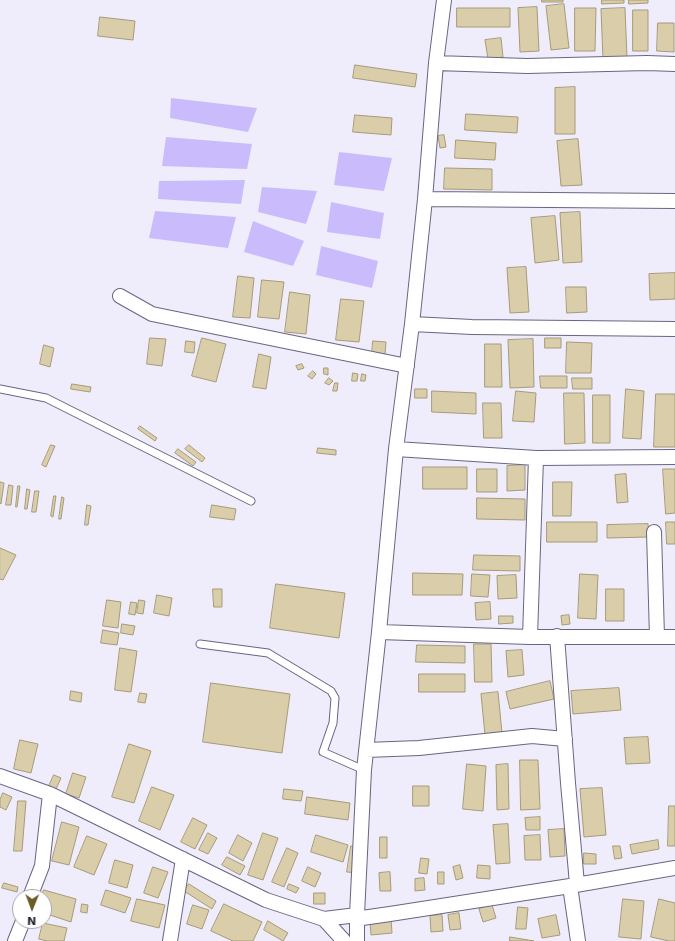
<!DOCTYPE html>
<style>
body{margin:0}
#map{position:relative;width:675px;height:941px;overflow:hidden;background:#efedfb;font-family:"DejaVu Sans",sans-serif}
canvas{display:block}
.north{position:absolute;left:12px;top:889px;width:40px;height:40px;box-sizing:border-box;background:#fff;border:1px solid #a8a7ac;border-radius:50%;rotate:181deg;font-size:11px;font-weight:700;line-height:16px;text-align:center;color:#262330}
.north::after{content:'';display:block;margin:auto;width:14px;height:18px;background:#6d5c2a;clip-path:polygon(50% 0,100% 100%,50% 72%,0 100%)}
</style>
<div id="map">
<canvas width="675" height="941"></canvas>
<div class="north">N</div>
</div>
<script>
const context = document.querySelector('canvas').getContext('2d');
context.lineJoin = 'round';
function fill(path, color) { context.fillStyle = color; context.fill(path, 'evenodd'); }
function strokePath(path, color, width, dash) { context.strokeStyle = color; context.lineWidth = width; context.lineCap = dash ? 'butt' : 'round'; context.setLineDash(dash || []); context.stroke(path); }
const water = new Path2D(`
 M 171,98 L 257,108 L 248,132 L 170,118 Z
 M 166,137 L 252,144 L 247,169 L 162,166 Z
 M 339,152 L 392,158 L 384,191 L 334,185 Z
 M 245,180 L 241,204 L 158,199 L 159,181 Z
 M 262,187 L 317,191 L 306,224 L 258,212 Z
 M 331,202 L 384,213 L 380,239 L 327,232 Z
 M 155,211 L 236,217 L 228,248 L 149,238 Z
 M 253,221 L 304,241 L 293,266 L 244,252 Z
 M 321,246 L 378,261 L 372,288 L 316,275 Z`);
const building = new Path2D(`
 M 542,0 L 563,0 L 563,2 L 542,2 Z
 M 602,0 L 624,0 L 624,3 L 602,4 Z
 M 629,0 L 648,0 L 648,3 L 629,4 Z
 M 564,4 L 569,48 L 551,50 L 546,6 Z
 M 537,7 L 539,51 L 520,52 L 518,8 Z
 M 457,8 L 510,8 L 510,27 L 457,27 Z
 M 575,8 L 596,8 L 595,51 L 575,51 Z
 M 625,8 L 627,58 L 603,59 L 601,9 Z
 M 633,10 L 648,10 L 648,51 L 633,51 Z
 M 100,17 L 135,21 L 133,40 L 98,36 Z
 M 658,23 L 674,23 L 674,52 L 657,51 Z
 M 501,38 L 503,57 L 488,59 L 485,40 Z
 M 355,65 L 417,74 L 415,87 L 353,78 Z
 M 575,87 L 575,134 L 555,134 L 555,88 Z
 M 466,114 L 518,117 L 517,133 L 465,130 Z
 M 355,115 L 392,118 L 391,135 L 353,132 Z
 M 444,135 L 446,147 L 440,148 L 438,136 Z
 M 578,139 L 582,185 L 561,186 L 557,141 Z
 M 456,140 L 496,143 L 495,160 L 455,158 Z
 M 445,168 L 492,169 L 492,190 L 444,189 Z
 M 580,212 L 582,262 L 563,263 L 560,213 Z
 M 555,216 L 559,260 L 535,263 L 531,218 Z
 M 526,267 L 529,312 L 510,313 L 507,268 Z
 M 675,273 L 675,299 L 650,300 L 649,274 Z
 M 238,276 L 254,278 L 250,318 L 233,317 Z
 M 262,280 L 284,282 L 279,319 L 258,317 Z
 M 566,287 L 586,287 L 587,312 L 567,313 Z
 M 290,292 L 310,295 L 306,334 L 285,332 Z
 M 341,299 L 364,301 L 359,342 L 336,340 Z
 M 150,338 L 166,339 L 162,366 L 147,364 Z
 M 202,338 L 226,344 L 216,382 L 192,376 Z
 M 545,338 L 561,338 L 561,348 L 545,348 Z
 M 533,339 L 534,387 L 510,388 L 508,340 Z
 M 186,341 L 195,342 L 194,353 L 185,352 Z
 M 373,341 L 386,342 L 385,355 L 372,354 Z
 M 567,342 L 592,343 L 591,373 L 566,373 Z
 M 485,344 L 501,344 L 502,387 L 485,387 Z
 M 44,345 L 54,348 L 50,367 L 40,364 Z
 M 259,354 L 271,357 L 266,389 L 253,387 Z
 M 302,364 L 304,368 L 298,370 L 296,366 Z
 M 324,368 L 328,368 L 328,375 L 324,374 Z
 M 313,371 L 316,374 L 312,379 L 308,376 Z
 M 353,373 L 358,374 L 357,381 L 352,381 Z
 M 362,374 L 366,375 L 365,381 L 361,381 Z
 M 540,376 L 567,376 L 567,388 L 541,388 Z
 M 329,378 L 333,381 L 329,385 L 325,383 Z
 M 572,378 L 592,378 L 592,389 L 573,389 Z
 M 335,383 L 338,383 L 337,391 L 333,391 Z
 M 72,384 L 91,387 L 90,392 L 71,389 Z
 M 415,389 L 427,389 L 427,398 L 415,398 Z
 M 626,389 L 644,391 L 641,439 L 623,438 Z
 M 432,391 L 476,393 L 476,414 L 432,412 Z
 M 516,391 L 536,393 L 534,422 L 513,421 Z
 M 564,393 L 584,393 L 585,443 L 565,444 Z
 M 656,394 L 675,394 L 675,447 L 654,447 Z
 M 593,395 L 610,395 L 610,443 L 593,443 Z
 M 483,403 L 501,403 L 502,438 L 484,438 Z
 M 140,426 L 157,438 L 155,441 L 138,429 Z
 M 51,445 L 55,446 L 46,467 L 42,465 Z
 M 189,445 L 205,458 L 202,462 L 185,449 Z
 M 318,448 L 336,450 L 336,455 L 317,453 Z
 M 178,449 L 196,462 L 193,466 L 175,453 Z
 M 525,465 L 525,490 L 507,491 L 507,466 Z
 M 423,467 L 467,467 L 467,489 L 423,489 Z
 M 477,469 L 497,469 L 497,492 L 477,492 Z
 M 663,469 L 675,469 L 675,513 L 666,514 Z
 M 626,474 L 628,502 L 617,503 L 615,475 Z
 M 0,482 L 4,483 L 1,504 L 0,503 Z
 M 553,482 L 572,482 L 571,516 L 553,516 Z
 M 9,485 L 13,486 L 11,505 L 6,505 Z
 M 18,486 L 20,486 L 17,507 L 16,507 Z
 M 27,489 L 30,490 L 27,509 L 25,509 Z
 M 35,491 L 39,491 L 36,512 L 32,512 Z
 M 54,496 L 56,496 L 53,517 L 51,516 Z
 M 62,497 L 64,498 L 61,519 L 59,519 Z
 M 477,498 L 525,499 L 525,520 L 477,519 Z
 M 87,505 L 91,506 L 88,525 L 85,525 Z
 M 212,505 L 236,509 L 234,520 L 210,517 Z
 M 547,522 L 597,522 L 597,542 L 547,542 Z
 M 666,522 L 675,522 L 675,544 L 667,544 Z
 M 648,524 L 649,537 L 607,538 L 607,525 Z
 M 0,548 L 16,555 L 3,580 L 0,579 Z
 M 474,555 L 520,556 L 520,571 L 473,570 Z
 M 413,573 L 463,574 L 462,595 L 413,595 Z
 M 472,574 L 490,575 L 488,597 L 471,596 Z
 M 580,574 L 598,575 L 596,619 L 578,618 Z
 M 516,575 L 517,598 L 498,599 L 497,576 Z
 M 276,584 L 345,593 L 339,638 L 270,628 Z
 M 213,589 L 222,589 L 222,607 L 214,607 Z
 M 606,589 L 624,589 L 624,621 L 606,621 Z
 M 157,595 L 172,598 L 169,616 L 154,613 Z
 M 107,600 L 121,602 L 118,628 L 103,626 Z
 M 139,600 L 145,601 L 143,614 L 137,613 Z
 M 131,602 L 137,603 L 135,615 L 129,614 Z
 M 490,602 L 491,619 L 476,620 L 475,603 Z
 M 569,615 L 570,624 L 562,625 L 561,616 Z
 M 499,616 L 513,616 L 513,623 L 499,624 Z
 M 122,624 L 135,626 L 133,635 L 121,633 Z
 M 103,630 L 119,633 L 117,645 L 101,643 Z
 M 474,644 L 491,644 L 492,682 L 475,682 Z
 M 417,645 L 465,646 L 465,663 L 416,662 Z
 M 120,648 L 137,651 L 131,692 L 115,690 Z
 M 522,650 L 524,675 L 508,677 L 506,651 Z
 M 419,674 L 465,674 L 465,692 L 419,692 Z
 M 550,681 L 554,699 L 510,709 L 506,692 Z
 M 211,683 L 290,694 L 282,753 L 203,742 Z
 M 619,688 L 621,710 L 573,714 L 571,691 Z
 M 71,691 L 82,693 L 81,702 L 70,700 Z
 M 498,692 L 502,733 L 485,735 L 481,694 Z
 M 140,693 L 147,694 L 145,703 L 138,702 Z
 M 648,737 L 650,763 L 626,764 L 624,738 Z
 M 20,740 L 38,744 L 31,773 L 14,769 Z
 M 129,744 L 151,751 L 134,803 L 112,797 Z
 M 520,760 L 538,760 L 540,809 L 521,810 Z
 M 467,764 L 486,766 L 483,811 L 463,809 Z
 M 508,764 L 509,809 L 497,810 L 496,765 Z
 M 73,773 L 86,777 L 79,798 L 66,794 Z
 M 54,775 L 61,778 L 56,789 L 49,786 Z
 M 413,786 L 429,786 L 429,806 L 413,806 Z
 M 152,787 L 174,795 L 160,830 L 139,821 Z
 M 602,788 L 606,835 L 584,837 L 580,789 Z
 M 284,789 L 303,791 L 301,801 L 283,799 Z
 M 3,793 L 12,797 L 6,810 L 0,807 L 0,800 Z
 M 307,797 L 350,803 L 348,820 L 305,814 Z
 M 18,801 L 26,801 L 22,851 L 14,851 Z
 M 669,806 L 675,806 L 675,846 L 668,846 Z
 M 540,817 L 540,830 L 526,830 L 525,818 Z
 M 193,818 L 207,825 L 195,849 L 181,842 Z
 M 62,822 L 79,827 L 69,865 L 52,861 Z
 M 508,824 L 510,863 L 496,864 L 493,825 Z
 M 564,829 L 565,856 L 550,857 L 548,830 Z
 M 208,833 L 217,838 L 208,854 L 199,850 Z
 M 263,833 L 278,838 L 263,880 L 248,875 Z
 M 238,835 L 252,843 L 243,861 L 229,853 Z
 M 316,835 L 348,845 L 343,862 L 311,852 Z
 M 540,835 L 541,860 L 525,860 L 524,836 Z
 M 87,836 L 107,844 L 94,875 L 74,867 Z
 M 380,837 L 387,837 L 387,858 L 380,858 Z
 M 658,840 L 659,849 L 632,854 L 630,845 Z
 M 351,846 L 362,848 L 359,873 L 347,872 Z
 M 613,846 L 620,846 L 622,858 L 615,859 Z
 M 287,848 L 298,853 L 284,887 L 272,882 Z
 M 584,853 L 596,854 L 596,864 L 584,864 Z
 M 227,857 L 245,866 L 240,875 L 222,865 Z
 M 421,858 L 429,859 L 427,874 L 419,873 Z
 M 115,860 L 133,865 L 127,888 L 109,883 Z
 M 460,865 L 463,878 L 456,880 L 453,867 Z
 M 478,865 L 490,866 L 490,879 L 477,878 Z
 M 153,867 L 168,872 L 158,898 L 144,893 Z
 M 308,867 L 321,873 L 315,887 L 302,881 Z
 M 390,872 L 391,891 L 380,891 L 379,873 Z
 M 438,872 L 444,872 L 444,884 L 438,884 Z
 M 424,878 L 425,890 L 415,891 L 415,879 Z
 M 4,883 L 18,887 L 17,892 L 2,888 Z
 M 189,884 L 216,901 L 212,909 L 184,891 Z
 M 289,884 L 299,888 L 296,893 L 287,889 Z
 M 44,890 L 76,899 L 71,922 L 44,913 L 44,897 L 41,897 Z
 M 106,890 L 131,898 L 125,913 L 101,905 Z
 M 314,893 L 325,893 L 325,904 L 314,904 Z
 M 137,899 L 165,905 L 159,928 L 131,921 Z
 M 623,899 L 644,901 L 641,939 L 619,937 Z
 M 659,899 L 675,903 L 675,941 L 669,941 L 651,937 Z
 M 82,904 L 88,905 L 87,913 L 81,912 Z
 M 224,904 L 262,922 L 253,941 L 233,941 L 211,931 Z
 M 193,905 L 209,910 L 202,929 L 187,924 Z
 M 492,905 L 496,918 L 483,922 L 479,909 Z
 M 518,907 L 528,908 L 526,929 L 516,929 Z
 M 459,913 L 461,929 L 450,930 L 448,915 Z
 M 442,915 L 443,931 L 431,932 L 430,916 Z
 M 556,915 L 560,935 L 542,938 L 538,919 Z
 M 391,919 L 392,933 L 371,935 L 370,922 Z
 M 268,921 L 288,933 L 283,941 L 264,930 Z
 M 43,923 L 67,928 L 64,941 L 47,941 L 39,939 Z
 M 510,937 L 534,941 L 510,941 Z`);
const service = new Path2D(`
 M 0,389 L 46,398 L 251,501
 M 200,644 L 268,653 L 331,691 L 335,698 L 333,723 L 323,752 L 364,770`);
const minor = new Path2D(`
 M 436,63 L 527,66 L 647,63 L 675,64
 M 425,199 L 675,201
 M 120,296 L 152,314 L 407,366
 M 412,324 L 472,327 L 675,329
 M 396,449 L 536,458 L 675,457
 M 654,532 L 657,637
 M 379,632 L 530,637 L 675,637
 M 557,636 L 568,783 L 577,884
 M 530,637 L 536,458
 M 366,750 L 419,748 L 532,736 L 565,739
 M 0,776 L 50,794 L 266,900 L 324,919 L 357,915 L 362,918 L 390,914 L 570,886 L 675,868
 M 570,886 L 578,941
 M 30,897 L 42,866 L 50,794
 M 324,919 L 344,941
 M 15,941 L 23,921
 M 170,941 L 183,859
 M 357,941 L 357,915 L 364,770 L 379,632 L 396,449 L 412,324 L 425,199 L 436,63 L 444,0`);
fill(water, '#cabcfc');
fill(building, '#daceaa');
strokePath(building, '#a69a78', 1);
strokePath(service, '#6a6483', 9);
strokePath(minor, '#6a6483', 16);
strokePath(service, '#fff', 7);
strokePath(minor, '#fff', 14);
</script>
